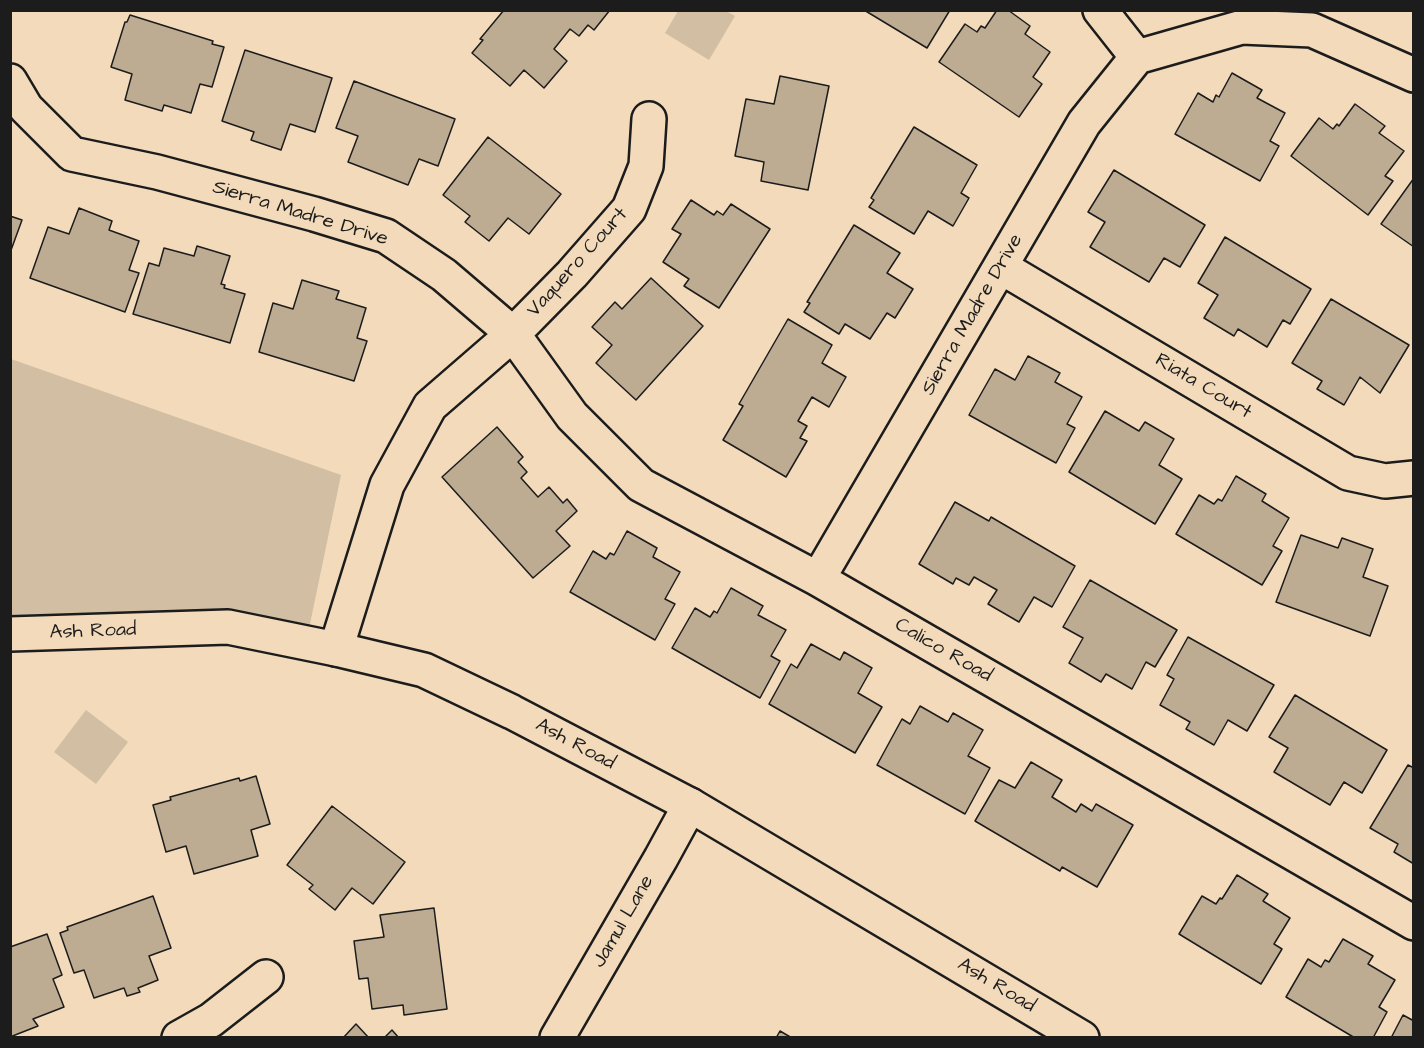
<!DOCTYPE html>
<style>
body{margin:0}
#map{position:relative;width:1424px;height:1048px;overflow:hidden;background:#f2daba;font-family:"Architects Daughter",sans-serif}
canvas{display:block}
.frame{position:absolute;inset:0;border:12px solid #1c1c1c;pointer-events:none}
</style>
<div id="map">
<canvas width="1424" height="1048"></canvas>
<div class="frame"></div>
</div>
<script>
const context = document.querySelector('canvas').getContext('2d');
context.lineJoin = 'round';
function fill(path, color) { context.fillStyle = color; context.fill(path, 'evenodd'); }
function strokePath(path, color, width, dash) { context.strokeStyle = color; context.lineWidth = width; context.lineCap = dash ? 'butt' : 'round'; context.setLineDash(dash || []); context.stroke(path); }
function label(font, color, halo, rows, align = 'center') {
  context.font = font + ' "Architects Daughter",sans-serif'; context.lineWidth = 4.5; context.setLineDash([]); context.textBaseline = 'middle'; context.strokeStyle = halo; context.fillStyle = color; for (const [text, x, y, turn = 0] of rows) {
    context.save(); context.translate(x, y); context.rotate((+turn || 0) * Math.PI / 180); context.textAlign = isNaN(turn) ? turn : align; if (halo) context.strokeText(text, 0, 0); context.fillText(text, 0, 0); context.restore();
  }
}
const green = new Path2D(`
 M 678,11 L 726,11 L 735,16 L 709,60 L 665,33 Z
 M 11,359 L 341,475 L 306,643 L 11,634 Z
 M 86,710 L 128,742 L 96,784 L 54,752 Z`);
const building = new Path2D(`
 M 504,10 L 509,11 L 610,10 L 594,30 L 588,25 L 579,36 L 570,29 L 554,49 L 567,61 L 544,88 L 524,70 L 510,86 L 472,53 L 483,40 L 480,39 Z
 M 864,10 L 950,10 L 927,48 Z
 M 997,10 L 1008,10 L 1030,26 L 1025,34 L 1050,52 L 1033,77 L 1042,84 L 1019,117 L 939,62 L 965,24 L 977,32 L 981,26 L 985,28 Z
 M 130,15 L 213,41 L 212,44 L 224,47 L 212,87 L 200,84 L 191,113 L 164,105 L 162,111 L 125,100 L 132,74 L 111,67 L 125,22 L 127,22 Z
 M 245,50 L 332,78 L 315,132 L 290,124 L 281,150 L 251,140 L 254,132 L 222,121 Z
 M 1232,73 L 1262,90 L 1257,98 L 1285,113 L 1270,141 L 1279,146 L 1260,181 L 1175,134 L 1198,93 L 1213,102 L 1216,95 L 1219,97 Z
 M 780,76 L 829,86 L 808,190 L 761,181 L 764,162 L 735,156 L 746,99 L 774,104 Z
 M 354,81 L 455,119 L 438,166 L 419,159 L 408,185 L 348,162 L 358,136 L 336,128 Z
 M 1355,104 L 1385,126 L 1379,133 L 1404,151 L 1385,176 L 1393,181 L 1368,215 L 1291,156 L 1319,118 L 1333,129 L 1337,124 L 1339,126 Z
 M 914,127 L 977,165 L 961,193 L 969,198 L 953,226 L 928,211 L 914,234 L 869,207 L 874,200 L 871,198 Z
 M 488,137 L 561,194 L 529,234 L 508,218 L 489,241 L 465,222 L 470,216 L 443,195 Z
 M 1114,170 L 1205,225 L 1180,267 L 1164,258 L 1149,282 L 1090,247 L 1105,222 L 1088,212 Z
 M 1414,178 L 1414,247 L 1381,224 Z
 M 691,200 L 714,215 L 717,211 L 723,215 L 731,204 L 770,229 L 719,308 L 684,286 L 689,279 L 663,262 L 681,234 L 672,229 Z
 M 79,208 L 112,221 L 109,230 L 139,241 L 129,270 L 139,273 L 125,312 L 30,278 L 48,227 L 69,234 Z
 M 10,216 L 22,220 L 10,253 Z
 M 854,225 L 900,253 L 887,273 L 913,289 L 895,318 L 887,313 L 870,339 L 845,324 L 839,334 L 804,312 L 810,303 L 807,302 Z
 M 1225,237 L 1311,289 L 1290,324 L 1283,320 L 1267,347 L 1238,329 L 1234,336 L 1204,318 L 1218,295 L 1198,283 Z
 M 197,246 L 230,256 L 221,284 L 225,285 L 224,288 L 245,294 L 230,343 L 133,314 L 149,263 L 159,266 L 164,248 L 194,256 Z
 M 651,278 L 703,326 L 636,400 L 596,363 L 612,345 L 592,327 L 615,302 L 622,309 Z
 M 302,280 L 339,291 L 336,299 L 366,308 L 357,338 L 367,341 L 354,381 L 259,352 L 273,303 L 293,309 Z
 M 1331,299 L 1409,345 L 1380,393 L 1360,377 L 1344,405 L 1317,389 L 1322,381 L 1292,363 Z
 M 788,319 L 832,345 L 822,363 L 846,377 L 829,407 L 812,397 L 798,421 L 807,426 L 800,438 L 807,441 L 786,477 L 723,440 L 743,406 L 739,404 Z
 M 1028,356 L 1060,373 L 1055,382 L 1082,397 L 1067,424 L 1075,428 L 1056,463 L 969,415 L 995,369 L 1015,380 Z
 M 1105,411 L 1139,431 L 1145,422 L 1174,439 L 1159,465 L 1182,479 L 1155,524 L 1069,472 Z
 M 497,427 L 523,457 L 518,462 L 527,472 L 521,478 L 538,497 L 549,487 L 563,503 L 567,499 L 577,511 L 556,531 L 570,546 L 533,578 L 442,477 Z
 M 1236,476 L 1266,494 L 1262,501 L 1289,518 L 1273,546 L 1282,551 L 1262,585 L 1176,534 L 1199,495 L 1214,504 L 1218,499 L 1222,501 Z
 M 955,502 L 989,521 L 991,517 L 1075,566 L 1052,607 L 1034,597 L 1019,622 L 988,604 L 997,590 L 974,577 L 969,585 L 956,578 L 953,584 L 919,564 Z
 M 627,531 L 657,548 L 653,557 L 680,572 L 665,599 L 675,604 L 655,640 L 570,592 L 593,551 L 606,559 L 610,553 L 614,555 Z
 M 1301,535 L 1338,548 L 1342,538 L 1373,549 L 1363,577 L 1388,586 L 1370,636 L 1276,602 Z
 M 1090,580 L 1177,630 L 1155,667 L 1146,662 L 1132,689 L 1106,674 L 1101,682 L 1069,663 L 1083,638 L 1063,627 Z
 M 731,588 L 763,606 L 758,615 L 786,630 L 771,656 L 780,661 L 760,698 L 672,648 L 695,608 L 710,617 L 714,611 L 717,613 Z
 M 1188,637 L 1274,685 L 1247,731 L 1228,720 L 1214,745 L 1186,729 L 1190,722 L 1160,705 L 1174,679 L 1167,675 Z
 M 811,644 L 840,660 L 844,652 L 872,668 L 858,693 L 882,707 L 855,753 L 769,704 L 791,664 L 797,668 Z
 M 1295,695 L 1387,750 L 1362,793 L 1344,782 L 1330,805 L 1274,772 L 1288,748 L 1269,737 Z
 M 920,706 L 948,722 L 953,713 L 983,730 L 968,756 L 990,768 L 965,814 L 877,765 L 902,719 L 910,724 Z
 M 1031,762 L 1062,780 L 1052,797 L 1076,812 L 1081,804 L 1092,811 L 1096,804 L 1133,825 L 1097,887 L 1062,867 L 1060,871 L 975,821 L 999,780 L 1015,788 Z
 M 1408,765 L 1414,768 L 1414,864 L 1394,852 L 1398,844 L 1370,828 Z
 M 256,776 L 270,824 L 251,830 L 258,856 L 194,874 L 186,846 L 166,852 L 153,805 L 171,800 L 170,797 L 239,778 L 240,781 Z
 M 332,806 L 405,862 L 373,904 L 352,888 L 335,910 L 309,889 L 313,885 L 287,865 Z
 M 1237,875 L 1268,894 L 1263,901 L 1290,918 L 1274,944 L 1282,949 L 1261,984 L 1179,934 L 1202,896 L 1216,904 L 1220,898 L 1222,899 Z
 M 153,896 L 171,948 L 149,956 L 158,980 L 138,988 L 140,992 L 127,996 L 124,988 L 94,998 L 84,970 L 74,973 L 60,933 L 68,930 L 67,927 Z
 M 434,908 L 447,1009 L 404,1015 L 403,1005 L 372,1009 L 368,978 L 359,979 L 354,941 L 384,937 L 380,915 Z
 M 47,934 L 62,975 L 53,979 L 64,1007 L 33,1019 L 38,1026 L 10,1037 L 10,947 Z
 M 1343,939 L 1373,956 L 1368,964 L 1395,980 L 1379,1007 L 1387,1012 L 1373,1038 L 1355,1038 L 1286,997 L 1308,959 L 1321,967 L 1325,960 L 1329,962 Z
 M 1403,1015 L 1414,1021 L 1414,1038 L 1391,1038 Z
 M 356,1024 L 369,1038 L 343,1038 Z
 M 392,1030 L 399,1038 L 384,1038 Z
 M 780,1031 L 792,1038 L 776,1038 Z`);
const street = new Path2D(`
 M 1100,10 L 1137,57
 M 10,81 L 26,108 L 72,154 L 157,172 L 314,214 L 386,236 L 444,275 L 513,334 L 572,416 L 641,485 L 818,579 L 1414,923
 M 1001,267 L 1348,473 L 1385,481 L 1414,478
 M 818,579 L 1084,123 L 1137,57 L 1242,27 L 1312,30 L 1414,75
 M 336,649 L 387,485 L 430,406 L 513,334 L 572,274 L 629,209 L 646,166 L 649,119
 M 179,1038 L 211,1020 L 266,977
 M 557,1038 L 661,858 L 690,805`);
const secondary = new Path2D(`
 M 10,634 L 228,627 L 336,649 L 424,670 L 512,712 L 690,805 L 1082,1038`);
const streetNames = [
 ["Sierra Madre Drive",300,214,17],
 ["Vaquero Court",578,263,-48],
 ["Sierra Madre Drive",973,315,-60],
 ["Riata Court",1203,387,31],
 ["Ash Road",93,632,-2],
 ["Calico Road",943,651,30],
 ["Ash Road",575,745,28],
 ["Jamul Lane",624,922,-60],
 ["Ash Road",996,986,31]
];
fill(green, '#d2bea3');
fill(building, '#bdab92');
strokePath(building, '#1c1c1c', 1.5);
strokePath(street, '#1c1c1c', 38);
strokePath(secondary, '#1c1c1c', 38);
strokePath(street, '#f2daba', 33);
strokePath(secondary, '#f2daba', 33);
label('20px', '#1c1c1c', '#f2daba', streetNames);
</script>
